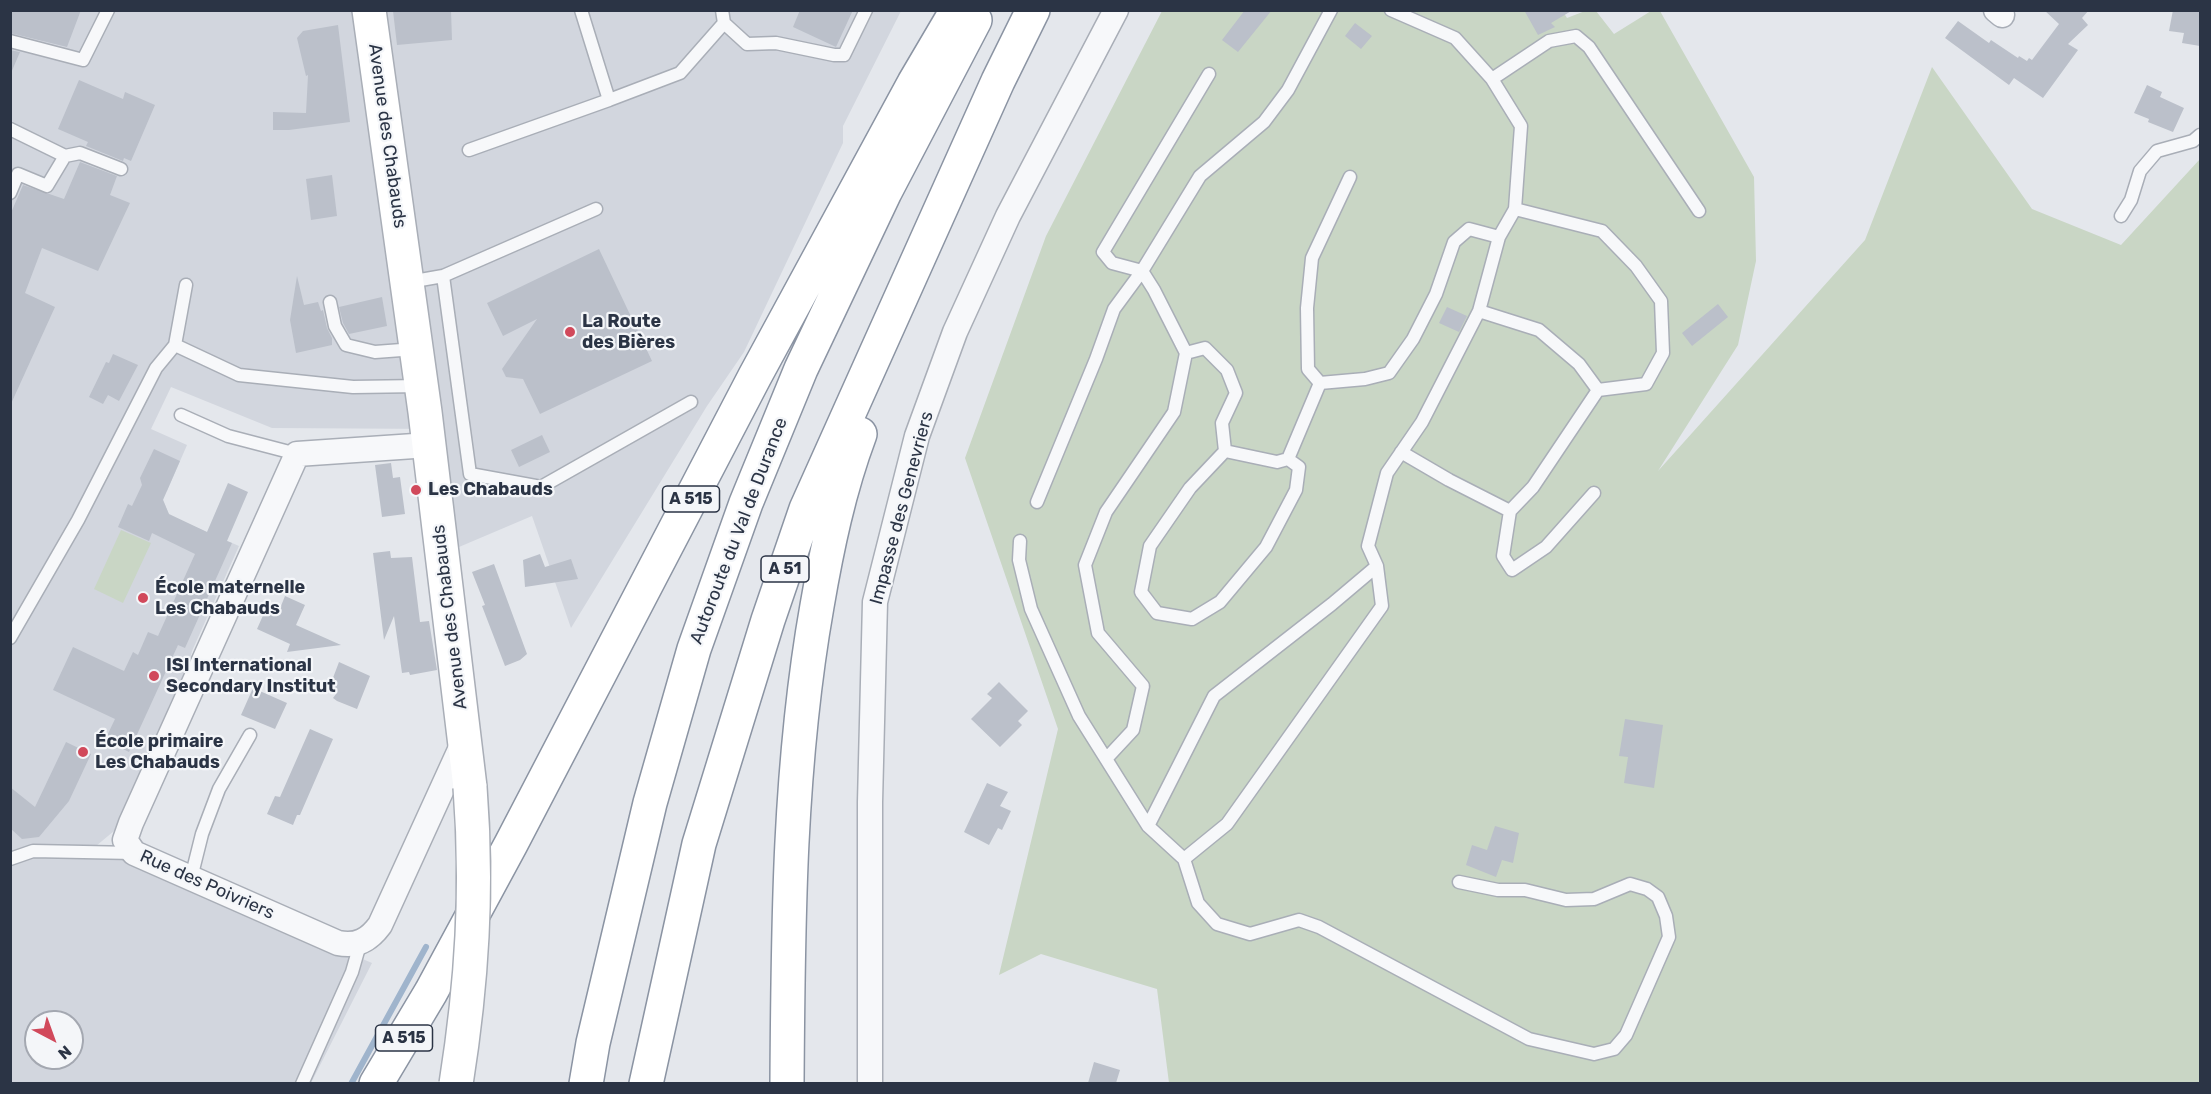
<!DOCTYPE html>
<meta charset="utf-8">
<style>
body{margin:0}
#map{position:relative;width:2211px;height:1094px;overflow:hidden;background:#e4e7ec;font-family:Rubik,sans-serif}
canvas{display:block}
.frame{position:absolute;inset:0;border:12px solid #2b3445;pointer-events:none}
.north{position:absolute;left:24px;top:1010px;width:60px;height:60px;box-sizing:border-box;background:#f4f6f9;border:2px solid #a4a8b1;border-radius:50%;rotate:139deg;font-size:16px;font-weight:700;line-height:24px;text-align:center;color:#2b3445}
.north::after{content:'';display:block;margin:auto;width:21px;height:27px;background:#d1495b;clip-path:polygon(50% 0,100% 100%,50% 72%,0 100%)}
</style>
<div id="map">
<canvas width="2211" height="1094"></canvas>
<div class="frame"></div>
<div class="north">N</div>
</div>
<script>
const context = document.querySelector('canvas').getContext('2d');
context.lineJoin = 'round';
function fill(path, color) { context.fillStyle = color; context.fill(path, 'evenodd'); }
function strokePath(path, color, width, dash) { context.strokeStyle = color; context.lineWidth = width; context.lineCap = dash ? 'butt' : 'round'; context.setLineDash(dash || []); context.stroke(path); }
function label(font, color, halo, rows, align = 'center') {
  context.font = font + ' Rubik,sans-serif'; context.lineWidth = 4.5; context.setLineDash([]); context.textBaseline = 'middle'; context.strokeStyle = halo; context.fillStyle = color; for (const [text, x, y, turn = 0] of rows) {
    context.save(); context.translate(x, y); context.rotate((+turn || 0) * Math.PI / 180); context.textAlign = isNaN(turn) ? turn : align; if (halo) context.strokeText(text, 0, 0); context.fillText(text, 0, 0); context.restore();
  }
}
const built = new Path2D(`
 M 10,11 L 901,11 L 843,126 L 843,143 L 744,352 L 707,406 L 571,628 L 532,516 L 459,547 L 440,429 L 272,428 L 171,387 L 151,429 L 187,445 L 167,491 L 161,494 L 172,523 L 175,518 L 239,546 L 192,651 L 186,674 L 183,676 L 168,708 L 172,714 L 114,831 L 96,846 L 372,963 L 311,1083 L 11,1083 ZM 36,1022 L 72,1022 L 72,1058 L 36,1058 Z`);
const green = new Path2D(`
 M 1562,10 L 1567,18 L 1585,11 L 1596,11 L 1614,34 L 1651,11 L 1660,11 L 1754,177 L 1756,261 L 1738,345 L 1658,471 L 1865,240 L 1932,67 L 2032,209 L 2121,245 L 2200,159 L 2200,1083 L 1169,1083 L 1157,989 L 1041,954 L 999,975 L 1058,729 L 965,458 L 1046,236 L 1162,11 Z
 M 121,530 L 151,543 L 123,603 L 94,589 Z`);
const stream = new Path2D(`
 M 351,1084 L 426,947`);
const building = new Path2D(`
 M 10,10 L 81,10 L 67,47 L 10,33 Z
 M 451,10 L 452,40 L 397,45 L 393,11 Z
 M 800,10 L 853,10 L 836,47 L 793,27 Z
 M 1245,10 L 1272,10 L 1238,52 L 1222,40 Z
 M 1524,10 L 1573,10 L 1551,23 L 1555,27 L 1538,35 Z
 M 2044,10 L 2089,10 L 2082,18 L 2088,25 L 2068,44 L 2078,50 L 2043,98 L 2014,78 L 2009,85 L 1945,38 L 1958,21 L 1989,43 L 1991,40 L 2018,58 L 2019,56 L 2027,61 L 2029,58 L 2032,60 L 2059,24 Z
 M 2173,10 L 2200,10 L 2200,46 L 2182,43 L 2184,33 L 2169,31 Z
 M 1355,23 L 1372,36 L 1361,49 L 1345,36 Z
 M 338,25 L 350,122 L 289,130 L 273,130 L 273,112 L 306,113 L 308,75 L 306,76 L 297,38 L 303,31 Z
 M 10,50 L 20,52 L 11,73 L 10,73 Z
 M 79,80 L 123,99 L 125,92 L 155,105 L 131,161 L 124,158 L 123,161 L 86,146 L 88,142 L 58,129 Z
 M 2147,85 L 2162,92 L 2160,97 L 2184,108 L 2173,132 L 2148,122 L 2149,119 L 2134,113 Z
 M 80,162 L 117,176 L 110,195 L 130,203 L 98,271 L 42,248 L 25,293 L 55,307 L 10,406 L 10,215 L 23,185 L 64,199 Z
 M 332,175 L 337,216 L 311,220 L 306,179 Z
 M 599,249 L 652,361 L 540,414 L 523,379 L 506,377 L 502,369 L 537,319 L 503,336 L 487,303 Z
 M 297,276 L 304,305 L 318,302 L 321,311 L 323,310 L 327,328 L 332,338 L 332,345 L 296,353 L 290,320 Z
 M 382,297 L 387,326 L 349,334 L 343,323 L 339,307 Z
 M 1718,304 L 1728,317 L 1692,346 L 1682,333 Z
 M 1447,307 L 1467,316 L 1459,332 L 1439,323 Z
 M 113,354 L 138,365 L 119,401 L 108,395 L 103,404 L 89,397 L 106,362 L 109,363 Z
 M 542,435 L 550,452 L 519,467 L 511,450 Z
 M 154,449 L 180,461 L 163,500 L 169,514 L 207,532 L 228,483 L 248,492 L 227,541 L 232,543 L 185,648 L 178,645 L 129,752 L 105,740 L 115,719 L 53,690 L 73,647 L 124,671 L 133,652 L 138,655 L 148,632 L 158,636 L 195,554 L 152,533 L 149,541 L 118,527 L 128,504 L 132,506 L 142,485 L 140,478 Z
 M 391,463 L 393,478 L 400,477 L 405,514 L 382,517 L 375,465 Z
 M 390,551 L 391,558 L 412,557 L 420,622 L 429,621 L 437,670 L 410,675 L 409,672 L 402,673 L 394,616 L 384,640 L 373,553 Z
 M 540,554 L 545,567 L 571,559 L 578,579 L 525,587 L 523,560 Z
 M 494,564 L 527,654 L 520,660 L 505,666 L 482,606 L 485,605 L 472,572 Z
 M 285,596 L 305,605 L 296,625 L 341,645 L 287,652 L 290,644 L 257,629 L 265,611 L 277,616 Z
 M 339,662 L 370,676 L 357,709 L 337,701 L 333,698 L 336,694 L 328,691 Z
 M 999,682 L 1028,711 L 1018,721 L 1022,725 L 1000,747 L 971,719 L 992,698 L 987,694 Z
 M 253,688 L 287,703 L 275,729 L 241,715 Z
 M 1625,719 L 1663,725 L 1654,788 L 1624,783 L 1628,757 L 1619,756 Z
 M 310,729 L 333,739 L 300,815 L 297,815 L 293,825 L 267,814 L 275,796 L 280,797 Z
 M 66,742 L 91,754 L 69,801 L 39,837 L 22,839 L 10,828 L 10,787 L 35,807 Z
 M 987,783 L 1008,792 L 1000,806 L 1011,811 L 1002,830 L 998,828 L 989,845 L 964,832 Z
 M 1495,826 L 1519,833 L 1513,863 L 1502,860 L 1496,877 L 1466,865 L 1472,845 L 1487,850 Z
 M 1094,1062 L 1120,1070 L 1116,1083 L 1088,1083 Z`);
const service = new Path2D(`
 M 1331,10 L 1288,90 L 1264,122 L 1200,176 L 1142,271 L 1154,290 L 1186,353 L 1174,412 L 1106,512 L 1085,565 L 1098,633 L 1143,686 L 1133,730 L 1106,759 L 1148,826 L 1184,859 L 1198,903 L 1217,924 L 1250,934 L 1299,920 L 1319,927 L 1529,1039 L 1594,1054 L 1614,1049 L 1626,1035 L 1669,937 L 1666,916 L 1658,897 L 1647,889 L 1630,884 L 1594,899 L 1566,900 L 1525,890 L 1498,890 L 1459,882
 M 724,23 L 747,44 L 776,43 L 834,55 L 844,55 L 866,10
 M 10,41 L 83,60 L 108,10
 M 1492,79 L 1549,41 L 1576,36 L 1589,47 L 1699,211
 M 609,100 L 680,73 L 724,23 L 722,10
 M 10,129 L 65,156 L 80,153 L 121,169
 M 469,150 L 609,100 L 581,10
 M 1350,177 L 1312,258 L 1307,308 L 1308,369 L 1320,383 L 1365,379 L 1389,373 L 1413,339 L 1436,294 L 1454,242 L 1469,229 L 1499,237
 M 10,193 L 18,174 L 47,186 L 65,156
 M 1515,209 L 1602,231 L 1636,266 L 1661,301 L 1663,353 L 1646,384 L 1598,390
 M 2121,216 L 2131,200 L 2140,171 L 2157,151 L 2193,141 L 2200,135
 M 443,276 L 470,474 L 541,487 L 691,402
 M 409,282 L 443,276 L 596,209
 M 186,285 L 175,345 L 239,375 L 353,387 L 421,386
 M 330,302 L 335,326 L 346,345 L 375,352 L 415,349
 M 1479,311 L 1539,330 L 1579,364 L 1598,390 L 1533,487 L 1510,511
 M 1186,353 L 1205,348 L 1227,370 L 1236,393 L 1222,423 L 1225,451 L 1190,488 L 1150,546 L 1141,592 L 1157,613 L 1192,619 L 1220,602 L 1266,547 L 1296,490 L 1299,467 L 1288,459 L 1277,462 L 1225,451
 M 181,415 L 228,436 L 297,454
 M 1401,452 L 1449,480 L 1510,511 L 1503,556 L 1512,570 L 1546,547 L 1594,493
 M 1288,459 L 1320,383
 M 1037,502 L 1096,359 L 1114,309 L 1142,271 L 1112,263 L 1103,252 L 1209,74
 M 1020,541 L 1019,560 L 1031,609 L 1079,716 L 1106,759
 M 10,638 L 78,520 L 156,368 L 175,345
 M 1148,826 L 1214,696 L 1332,604 L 1377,566
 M 10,859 L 33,851 L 134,853
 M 1184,859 L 1227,824 L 1382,606 L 1377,566 L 1368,546 L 1387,473 L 1422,422 L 1479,311 L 1499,237 L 1515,209 L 1521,126 L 1492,79 L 1455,38 L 1391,10
 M 191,878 L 202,834 L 219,789 L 250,735
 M 302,1084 L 352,972 L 360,944`);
const minor = new Path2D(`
 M 1996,10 L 2002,15
 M 429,445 L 297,454 L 131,823 L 125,840 L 134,853 L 338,943 C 357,947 369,940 380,925 L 464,741
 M 870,1084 L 870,802 L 875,602 L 917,436 L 955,332 L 1008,216 L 1116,10`);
const secondary = new Path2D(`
 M 369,10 L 425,412 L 470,787`);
const motorway = new Path2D(`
 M 376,1084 L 431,992 L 511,844 L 755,376 L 914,83 L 957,10
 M 586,1084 L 593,1043 L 650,803 L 694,649 L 746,503 L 801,369 L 885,192 L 975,20
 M 646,1084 L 699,844 L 768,620 L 806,509 L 998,81 L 1033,10
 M 787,1084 C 788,924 789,764 817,606 C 827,548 839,490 860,434`);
const secondaryBridge = new Path2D(`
 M 456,1084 C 472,983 478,889 470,787`);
const markers = [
 [570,332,6,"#d1495b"],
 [416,490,6,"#d1495b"],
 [143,598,6,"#d1495b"],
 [154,676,6,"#d1495b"],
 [83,752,6,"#d1495b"]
];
const shields = [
 [691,499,57],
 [785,569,48],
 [404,1038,57]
];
const shieldNames = [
 ["A 515",691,499],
 ["A 51",785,569],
 ["A 515",404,1038]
];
const streetNames = [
 ["Avenue des Chabauds",387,136,82],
 ["Impasse des Genevriers",902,508,-75],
 ["Autoroute du Val de Durance",739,531,-69],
 ["Avenue des Chabauds",450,617,-97],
 ["Rue des Poivriers",207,885,24]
];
const poiNames = [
 ["La Route",582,322],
 ["des Bières",582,343],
 ["Les Chabauds",428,490],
 ["École maternelle",155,588],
 ["Les Chabauds",155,609],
 ["ISI International",166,666],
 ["Secondary Institut",166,687],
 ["École primaire",95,742],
 ["Les Chabauds",95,763]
];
fill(built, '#d2d6de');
fill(green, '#c9d6c5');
strokePath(stream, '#9fb4cc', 6);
fill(building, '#bbc0ca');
strokePath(service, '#a9aeb7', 15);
strokePath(minor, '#a9aeb7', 27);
strokePath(secondary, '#a9aeb7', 36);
strokePath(motorway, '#8b94a3', 36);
strokePath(service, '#f7f8fa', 12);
strokePath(minor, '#f7f8fa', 24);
strokePath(secondary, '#fff', 33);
strokePath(motorway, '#fff', 33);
strokePath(secondaryBridge, '#a9aeb7', 36, []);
strokePath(secondaryBridge, '#fff', 33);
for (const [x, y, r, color] of markers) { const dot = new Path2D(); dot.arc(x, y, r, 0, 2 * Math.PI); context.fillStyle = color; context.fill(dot); strokePath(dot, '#f4f6f9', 2); }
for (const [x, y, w] of shields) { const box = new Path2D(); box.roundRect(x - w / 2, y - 13, w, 26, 4.5); context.fillStyle = '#f4f6f9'; context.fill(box); strokePath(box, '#2b3445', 1.5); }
label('bold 16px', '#2b3445', null, shieldNames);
label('18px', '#2b3445', '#f4f6f9', streetNames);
label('bold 18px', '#2b3445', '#f4f6f9', poiNames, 'left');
</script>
